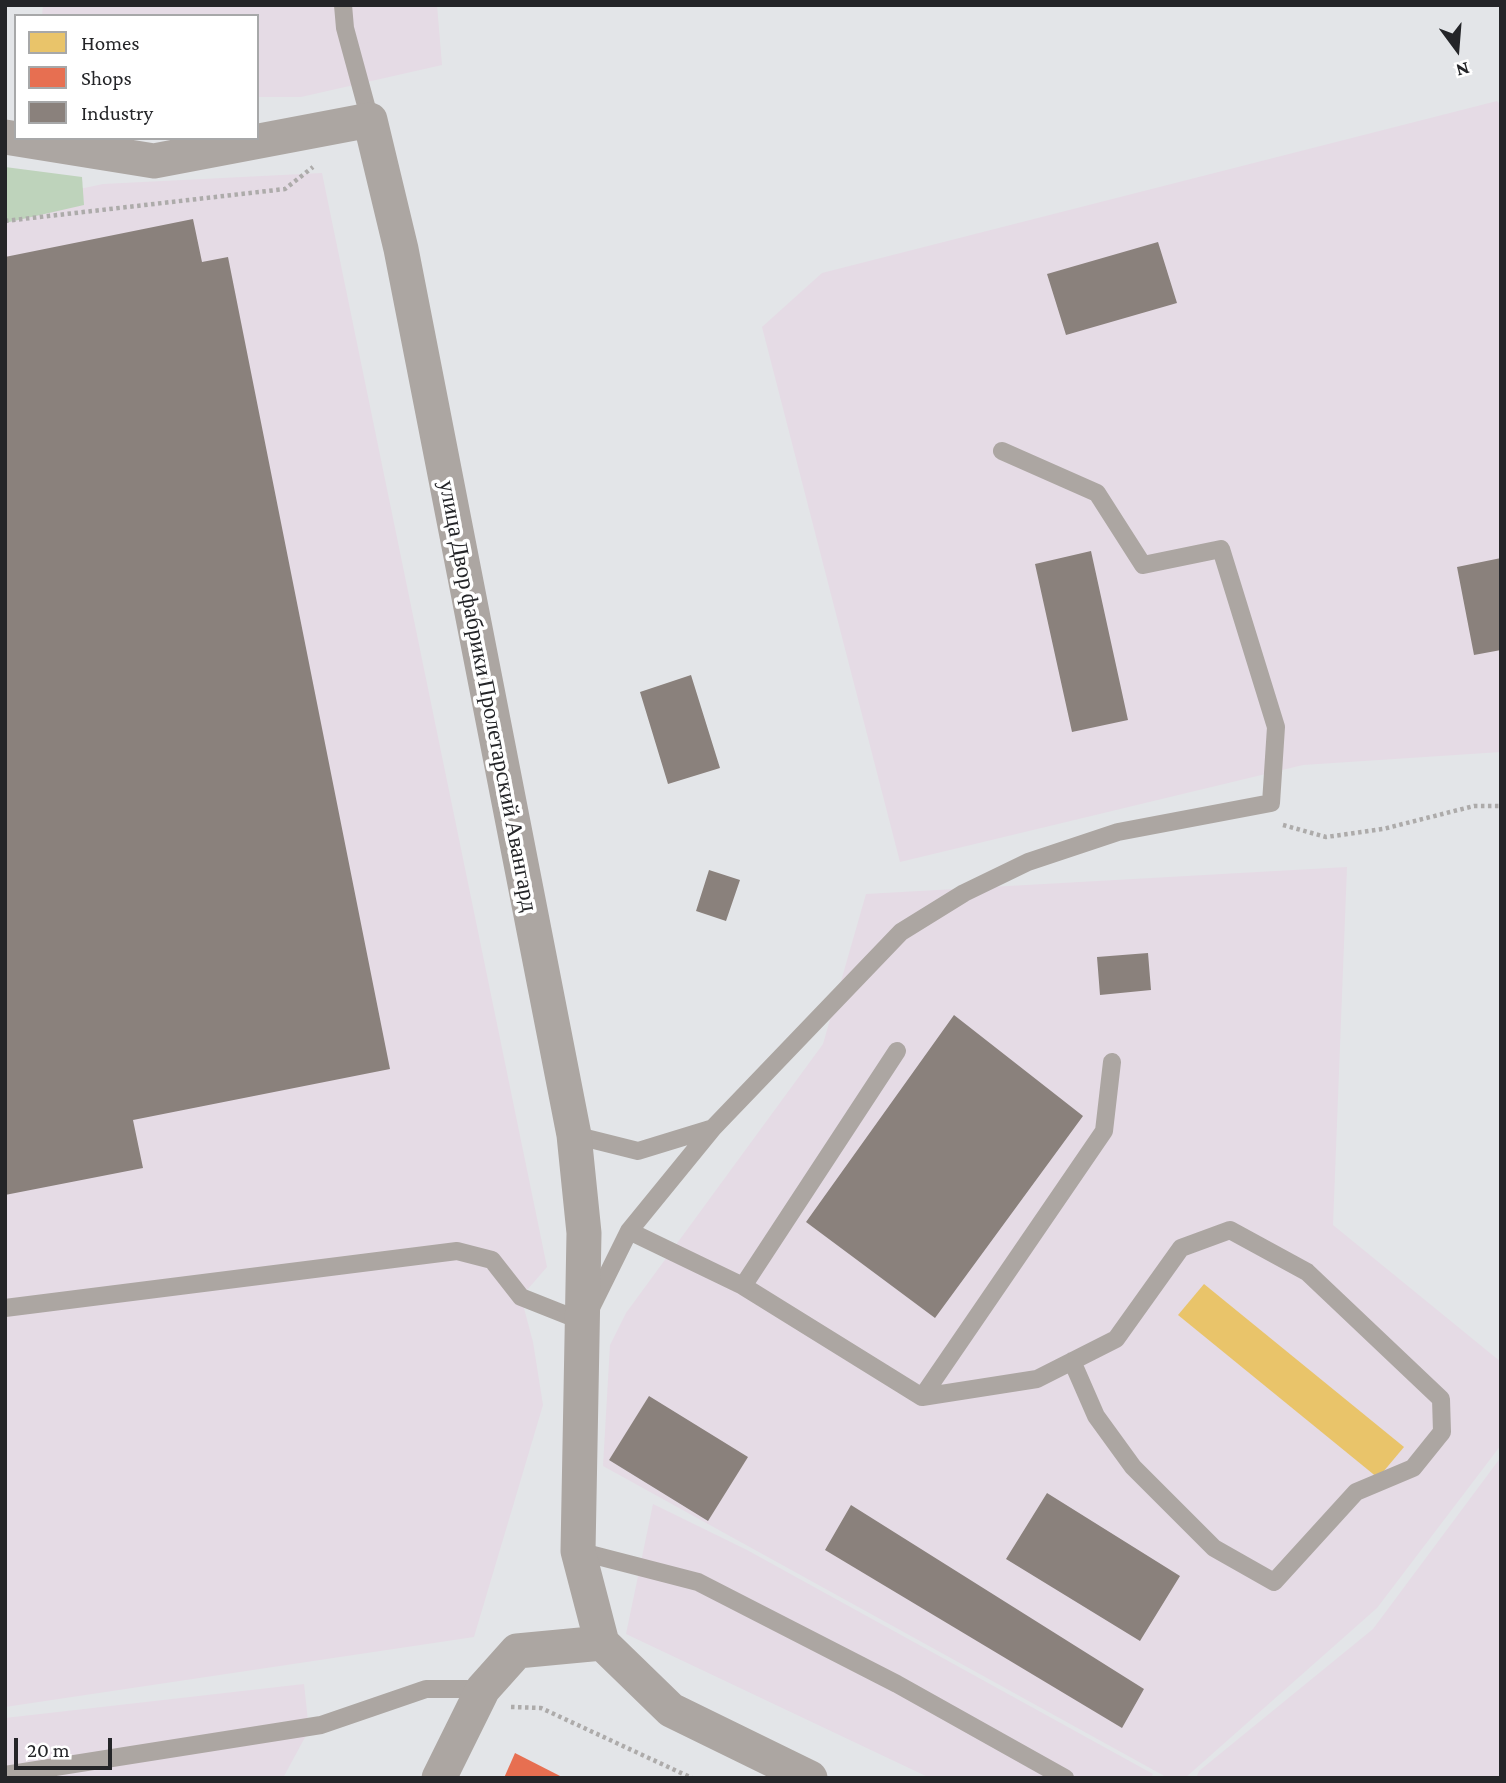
<!DOCTYPE html>
<meta charset="utf-8">
<style>
body{margin:0}
#map{position:relative;width:1506px;height:1783px;overflow:hidden;background:#e3e5e8;font-family:"Crimson Pro",serif}
canvas{display:block}
.frame{position:absolute;inset:0;border:7px solid #242528;pointer-events:none}
.legend{position:absolute;left:14px;top:14px;width:245px;height:126px;box-sizing:border-box;background:#fff;border:2px solid #a7a8a9;margin:0;padding:9px 12px;list-style:none;font-size:21px;color:#242528}
.legend li{display:flex;align-items:center;gap:14px;height:35px}
.legend b{width:35px;border:2px solid #a7a8a9}
.north{position:absolute;left:1422px;top:14px;width:70px;height:70px;-webkit-text-stroke:5px #fff;paint-order:stroke;rotate:164deg;font-size:19px;font-weight:700;line-height:28px;text-align:center;color:#242528}
.north::after{content:'';display:block;margin:auto;width:24px;height:32px;background:#242528;clip-path:polygon(50% 0,100% 100%,50% 72%,0 100%)}
.scale{position:absolute;left:14px;top:1738px;width:98px;height:32px;box-sizing:border-box;border:4px solid #242528;border-top:0;padding-left:9px;font-size:21px;line-height:24px;white-space:nowrap;color:#242528;-webkit-text-stroke:5px #fff;paint-order:stroke}
</style>
<div id="map">
<canvas width="1506" height="1783"></canvas>
<div class="frame"></div>
<ul class="legend">
<li><b style="height:19px;background:#e9c46a"></b>Homes</li>
<li><b style="height:19px;background:#e76f51"></b>Shops</li>
<li><b style="height:19px;background:#8a817c"></b>Industry</li>
</ul>
<div class="north">N</div>
<div class="scale">20 m</div>
</div>
<script>
const context = document.querySelector('canvas').getContext('2d');
context.lineJoin = 'round';
function fill(path, color) { context.fillStyle = color; context.fill(path, 'evenodd'); }
function strokePath(path, color, width, dash) { context.strokeStyle = color; context.lineWidth = width; context.lineCap = dash ? 'butt' : 'round'; context.setLineDash(dash || []); context.stroke(path); }
function label(font, color, halo, rows, align = 'center') {
  context.font = font + ' "Crimson Pro",serif'; context.lineWidth = 7; context.setLineDash([]); context.textBaseline = 'middle'; context.strokeStyle = halo; context.fillStyle = color; for (const [text, x, y, turn = 0] of rows) {
    context.save(); context.translate(x, y); context.rotate((+turn || 0) * Math.PI / 180); context.textAlign = isNaN(turn) ? turn : align; if (halo) context.strokeText(text, 0, 0); context.fillText(text, 0, 0); context.restore();
  }
}
const industrial = new Path2D(`
 M 43,5 L 437,5 L 442,65 L 301,97 L 257,97 L 257,16 L 42,16 Z
 M 1497,101 L 1501,105 L 1501,752 L 1303,765 L 900,862 L 762,327 L 822,273 Z
 M 322,173 L 547,1267 L 521,1297 L 533,1342 L 543,1405 L 474,1637 L 5,1707 L 5,205 L 103,184 Z
 M 1347,867 L 1333,1225 L 1501,1362 L 1501,1445 L 1377,1608 L 1185,1778 L 1168,1778 L 603,1466 L 610,1345 L 626,1313 L 823,1044 L 866,894 Z
 M 1501,1457 L 1501,1778 L 1196,1778 L 1199,1771 L 1373,1629 Z
 M 653,1504 L 747,1550 L 1153,1774 L 1151,1778 L 930,1778 L 626,1634 Z
 M 304,1684 L 309,1730 L 283,1778 L 5,1778 L 5,1718 Z`);
const green = new Path2D(`
 M 5,167 L 82,177 L 84,205 L 5,223 Z`);
const homes = new Path2D(`
 M 1204,1284 L 1404,1447 L 1378,1478 L 1178,1315 Z`);
const shops = new Path2D(`
 M 515,1753 L 564,1778 L 504,1778 Z`);
const industry = new Path2D(`
 M 193,219 L 202,262 L 228,257 L 390,1069 L 133,1120 L 143,1168 L 5,1195 L 5,257 Z
 M 1158,242 L 1177,303 L 1066,335 L 1047,274 Z
 M 1091,551 L 1128,720 L 1072,732 L 1035,564 Z
 M 1501,558 L 1501,650 L 1474,655 L 1457,567 Z
 M 691,675 L 720,768 L 668,784 L 640,692 Z
 M 709,870 L 740,880 L 726,921 L 696,911 Z
 M 1148,953 L 1151,990 L 1100,995 L 1097,957 Z
 M 954,1015 L 1083,1116 L 935,1318 L 806,1222 Z
 M 649,1396 L 748,1457 L 708,1521 L 609,1460 Z
 M 1047,1493 L 1180,1576 L 1140,1641 L 1006,1559 Z
 M 851,1505 L 1144,1689 L 1122,1728 L 825,1550 Z`);
const path = new Path2D(`
 M 5,221 L 285,189 L 313,167
 M 1283,825 L 1326,837 L 1383,829 L 1474,806 L 1501,806
 M 511,1707 L 541,1708 L 692,1778`);
const service = new Path2D(`
 M 343,5 L 345,28 L 370,120
 M 574,1135 L 638,1151 L 713,1128
 M 629,1231 L 743,1286 L 897,1051
 M 743,1286 L 922,1397 L 1104,1131 L 1112,1062
 M 5,1308 L 457,1251 L 492,1260 L 521,1297 L 584,1322 L 629,1231 L 713,1128 L 901,932 L 964,893 L 1028,862 L 1118,832 L 1271,803 L 1276,727 L 1221,549 L 1143,565 L 1097,493 L 1002,451
 M 922,1397 L 1037,1379 L 1116,1339 L 1181,1248 L 1230,1230 L 1307,1272 L 1441,1399 L 1442,1432 L 1413,1468 L 1356,1492 L 1274,1582 L 1214,1548 L 1133,1467 L 1096,1416 L 1072,1361
 M 578,1551 L 698,1582 L 897,1684 L 1065,1778
 M 5,1775 L 321,1725 L 426,1689 L 483,1689`);
const minor = new Path2D(`
 M 5,137 L 154,161 L 370,120 L 401,249 L 574,1135 L 584,1233 L 578,1551 L 602,1643
 M 602,1643 L 671,1710 L 810,1778
 M 439,1778 L 483,1689 L 517,1651 L 602,1643`);
const streetNames = [
 ["улица Двор фабрики Пролетарский Авангард",488,696,79]
];
fill(industrial, '#e5dbe5');
fill(green, '#bed3bb');
fill(homes, '#e9c46a');
fill(shops, '#e76f51');
fill(industry, '#8a817c');
strokePath(path, '#adabaa', 4.5, [3.5, 3.5]);
strokePath(service, '#aca6a2', 18);
strokePath(minor, '#aca6a2', 35);
label('23px', '#242528', '#fff', streetNames);
</script>
